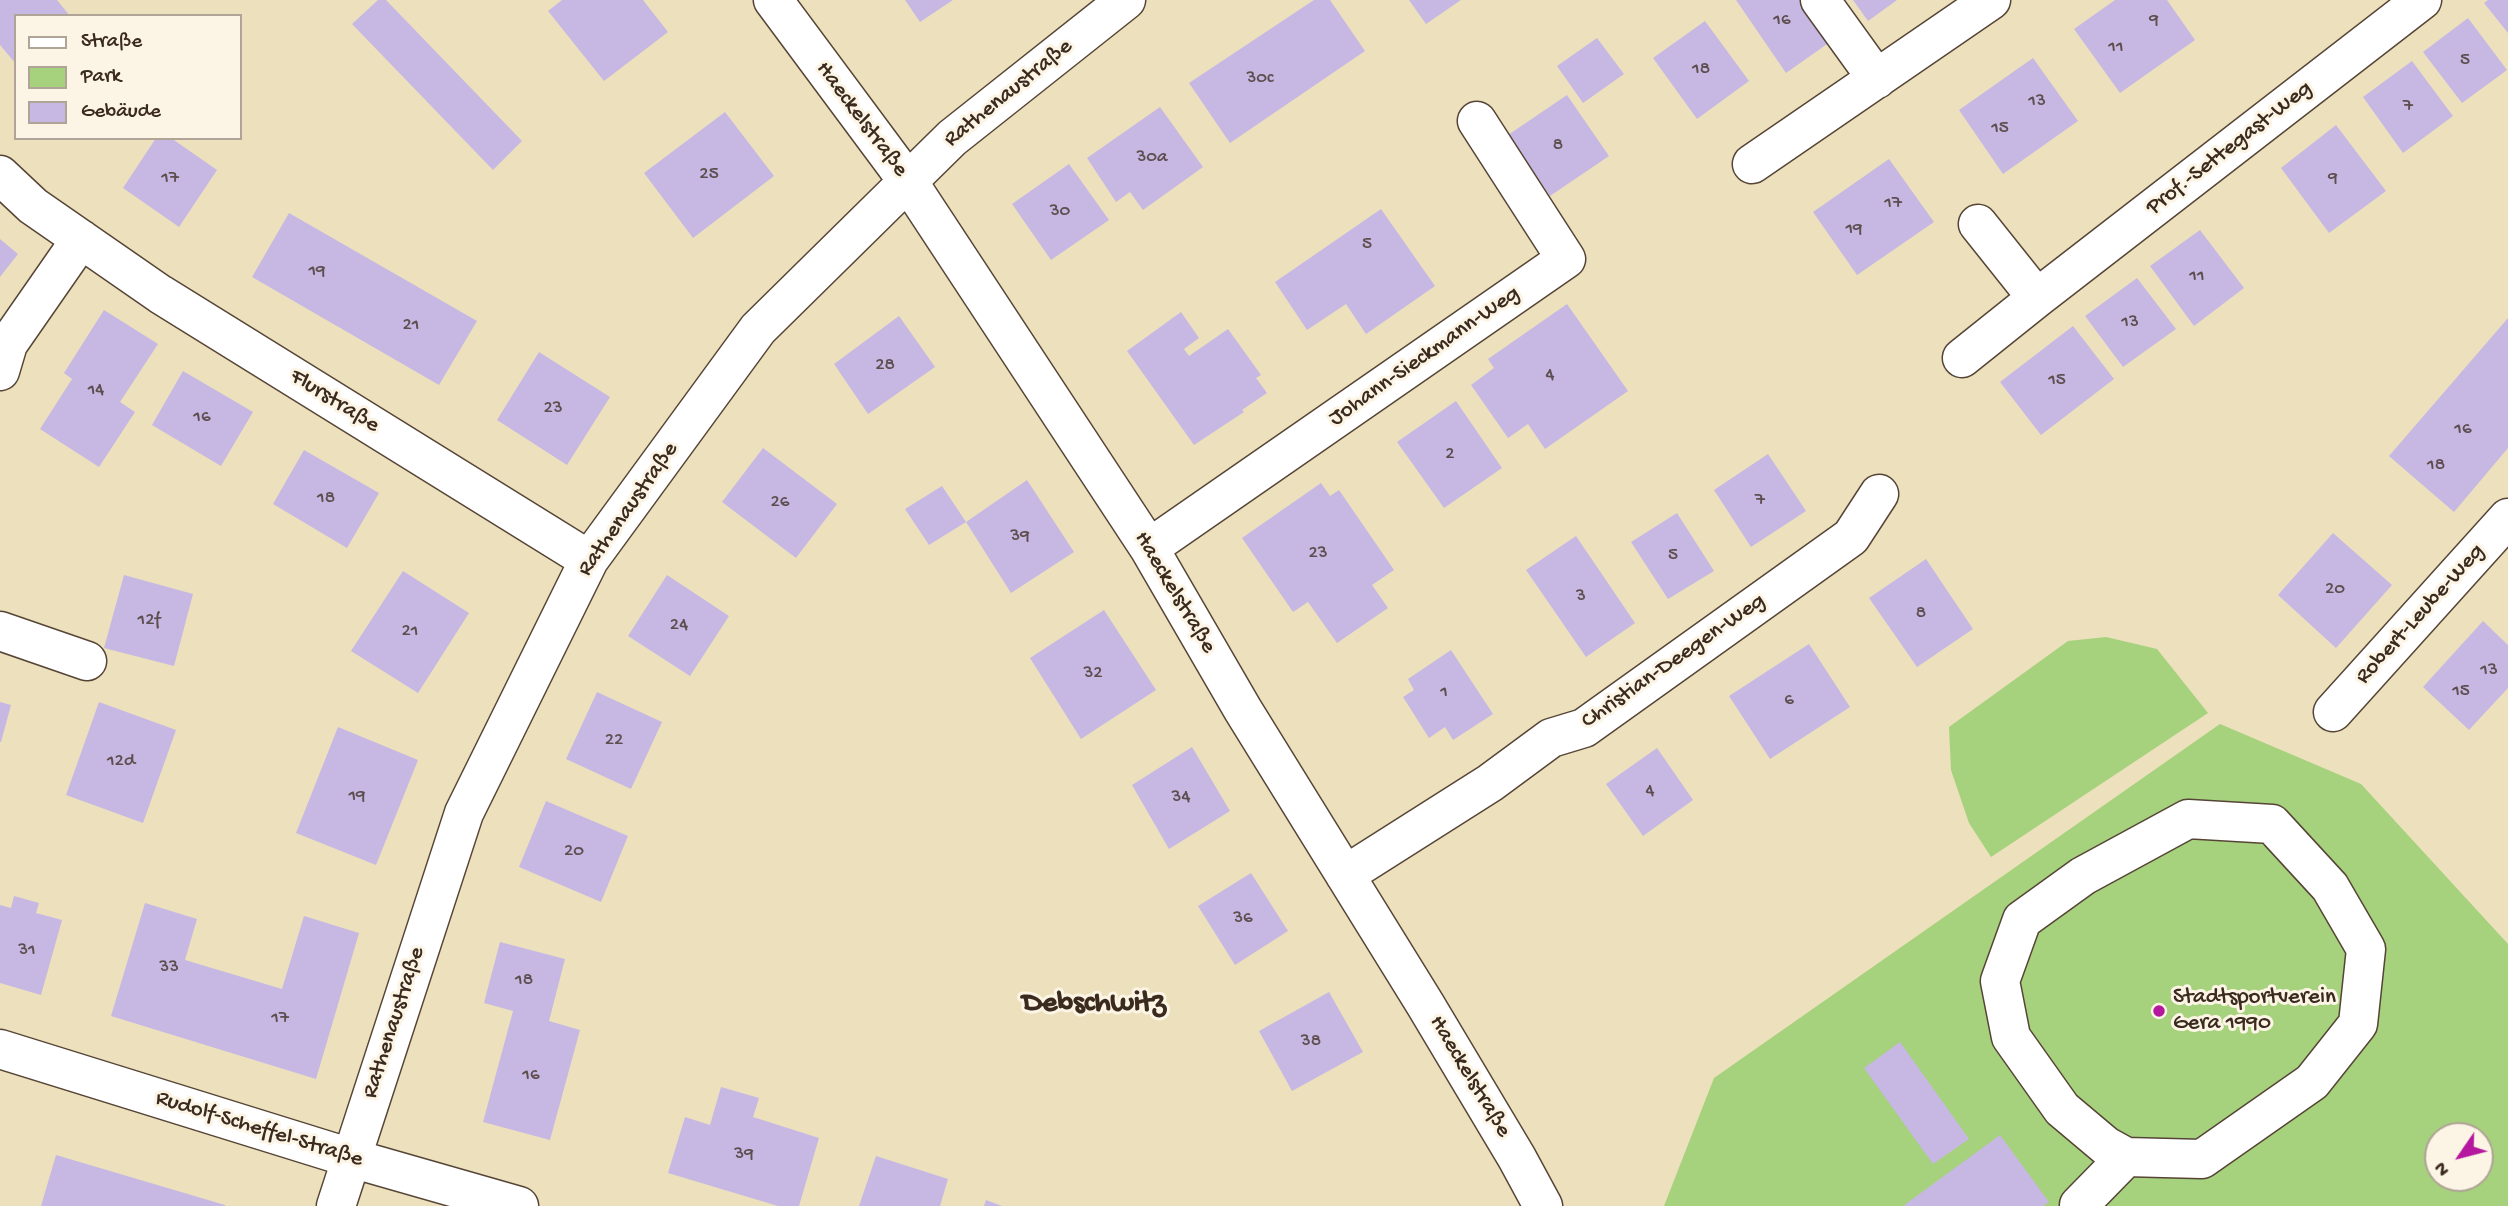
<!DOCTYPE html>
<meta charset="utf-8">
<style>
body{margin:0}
#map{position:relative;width:2508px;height:1206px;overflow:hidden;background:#ece0bd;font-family:"Gochi Hand",sans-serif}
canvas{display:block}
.legend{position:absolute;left:14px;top:14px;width:228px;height:126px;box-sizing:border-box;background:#fcf5e5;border:2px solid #afa495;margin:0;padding:9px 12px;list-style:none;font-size:21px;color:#3b2a1e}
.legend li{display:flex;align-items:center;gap:14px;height:35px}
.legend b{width:35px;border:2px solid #afa495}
.north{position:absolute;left:2424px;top:1122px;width:70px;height:70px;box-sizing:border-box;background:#fcf5e5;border:2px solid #afa495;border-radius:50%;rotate:235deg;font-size:19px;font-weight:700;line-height:28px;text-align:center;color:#3b2a1e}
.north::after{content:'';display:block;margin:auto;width:24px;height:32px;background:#b5179e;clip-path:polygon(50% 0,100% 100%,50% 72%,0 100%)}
</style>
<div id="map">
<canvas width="2508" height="1206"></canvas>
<ul class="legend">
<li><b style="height:9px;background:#fff"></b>Straße</li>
<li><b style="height:19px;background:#a6d17d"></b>Park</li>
<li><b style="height:19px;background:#c7b8e3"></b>Gebäude</li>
</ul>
<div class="north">N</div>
</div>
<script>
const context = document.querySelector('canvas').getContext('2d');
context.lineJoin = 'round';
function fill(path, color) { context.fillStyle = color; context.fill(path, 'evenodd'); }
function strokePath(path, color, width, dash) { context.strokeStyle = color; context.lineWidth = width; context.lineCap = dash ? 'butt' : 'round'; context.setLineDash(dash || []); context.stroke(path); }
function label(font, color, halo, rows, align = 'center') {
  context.font = font + ' "Gochi Hand",sans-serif'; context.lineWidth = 6; context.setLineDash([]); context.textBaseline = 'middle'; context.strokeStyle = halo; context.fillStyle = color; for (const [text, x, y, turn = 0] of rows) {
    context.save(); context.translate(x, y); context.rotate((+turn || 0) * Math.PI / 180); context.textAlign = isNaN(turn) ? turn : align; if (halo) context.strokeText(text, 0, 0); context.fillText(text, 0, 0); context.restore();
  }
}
const green = new Path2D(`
 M 2106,637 L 2157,649 L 2208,713 L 1991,857 L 1969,823 L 1951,770 L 1949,727 L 2068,641 Z
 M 2220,724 L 2361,784 L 2508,944 L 2508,1206 L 1664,1206 L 1714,1078 ZM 2438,1136 L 2480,1136 L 2480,1178 L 2438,1178 Z`);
const building = new Path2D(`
 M 0,0 L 57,0 L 70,16 L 16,16 L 16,64 L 0,45 Z
 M 378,0 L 386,0 L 522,141 L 493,170 L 352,24 Z
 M 562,0 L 643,0 L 668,32 L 604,81 L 548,11 Z
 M 905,0 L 953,0 L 920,22 Z
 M 1314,0 L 1330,0 L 1365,51 L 1230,143 L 1189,83 Z
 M 1409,0 L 1461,0 L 1426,24 Z
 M 1736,0 L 1800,0 L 1830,42 L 1786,73 Z
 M 1853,0 L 1897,0 L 1868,21 Z
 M 2115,0 L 2167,0 L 2195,40 L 2120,93 L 2074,29 Z
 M 2488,0 L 2508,0 L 2508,33 L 2484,3 Z
 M 2468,18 L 2507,70 L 2462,103 L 2423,52 Z
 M 1705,21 L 1749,81 L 1697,119 L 1653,58 Z
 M 1597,38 L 1624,74 L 1583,103 L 1557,66 Z
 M 2033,58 L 2078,121 L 2003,174 L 1959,110 Z
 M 2412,61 L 2453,116 L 2403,153 L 2363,97 Z
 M 1567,95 L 1609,156 L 1550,196 L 1508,135 Z
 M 1160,107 L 1203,167 L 1143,210 L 1130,192 L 1116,202 L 1087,158 Z
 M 725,112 L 774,176 L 693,238 L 644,173 Z
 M 2336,125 L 2386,191 L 2329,233 L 2281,168 Z
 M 156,138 L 171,138 L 217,170 L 179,227 L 123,188 Z
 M 1889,159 L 1934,222 L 1857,275 L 1813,212 Z
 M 1069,164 L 1109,220 L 1051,260 L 1012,204 Z
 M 1381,209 L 1435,286 L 1366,334 L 1346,304 L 1307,330 L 1275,282 Z
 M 289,213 L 477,321 L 439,385 L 252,277 Z
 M 2200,230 L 2244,288 L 2194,326 L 2150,266 Z
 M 0,239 L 18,254 L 0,277 Z
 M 2137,278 L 2176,329 L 2123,367 L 2085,316 Z
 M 1567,304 L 1628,391 L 1545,449 L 1528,424 L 1508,438 L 1471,385 L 1494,368 L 1488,359 Z
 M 104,310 L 158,344 L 120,402 L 135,412 L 99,467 L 40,429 L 72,379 L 64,373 Z
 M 1181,312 L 1199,338 L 1184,349 L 1189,356 L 1228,329 L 1261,375 L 1256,378 L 1267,393 L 1242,410 L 1244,412 L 1194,445 L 1127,351 Z
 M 899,316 L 935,367 L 868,414 L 834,364 Z
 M 2508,318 L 2508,448 L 2454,512 L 2389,456 Z
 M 2073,326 L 2114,379 L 2041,435 L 2000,382 Z
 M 539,352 L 610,397 L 567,465 L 497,420 Z
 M 183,371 L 253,412 L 221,466 L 152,425 Z
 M 1456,401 L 1502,468 L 1444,508 L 1397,442 Z
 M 763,448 L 837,504 L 796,558 L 722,502 Z
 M 304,450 L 379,493 L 347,548 L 273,504 Z
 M 1768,454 L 1806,511 L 1751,547 L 1714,490 Z
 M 1027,480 L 1074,552 L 1011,593 L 966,522 Z
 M 1321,483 L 1330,496 L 1339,490 L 1394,570 L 1372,585 L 1388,608 L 1337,643 L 1308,602 L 1293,612 L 1242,538 Z
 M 942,486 L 966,522 L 929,545 L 905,509 Z
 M 1677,513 L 1714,571 L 1668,599 L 1631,542 Z
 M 2333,533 L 2392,585 L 2336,648 L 2278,595 Z
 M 1576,536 L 1635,623 L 1586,657 L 1526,570 Z
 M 1926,559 L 1973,629 L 1917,667 L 1869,598 Z
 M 403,571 L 469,613 L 418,693 L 351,651 Z
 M 124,575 L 193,594 L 174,666 L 104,648 Z
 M 667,575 L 729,616 L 690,676 L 628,636 Z
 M 1104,610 L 1156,690 L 1081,739 L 1030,658 Z
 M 2483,621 L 2508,645 L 2508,688 L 2469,730 L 2423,687 Z
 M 1809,644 L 1850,707 L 1770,759 L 1729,696 Z
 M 1451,650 L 1493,714 L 1453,740 L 1445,727 L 1429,738 L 1403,697 L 1414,690 L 1408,679 Z
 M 597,692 L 662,722 L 631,789 L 566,759 Z
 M 0,702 L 11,705 L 1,742 L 0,742 Z
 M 99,702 L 176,730 L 143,823 L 66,795 Z
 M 338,727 L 418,760 L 376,865 L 296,833 Z
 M 1192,747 L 1230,811 L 1169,849 L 1132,785 Z
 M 1657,748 L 1693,800 L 1643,836 L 1606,784 Z
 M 546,801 L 628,836 L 601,902 L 519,867 Z
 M 1251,873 L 1288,931 L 1235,965 L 1198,906 Z
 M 14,896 L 39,903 L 36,913 L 62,920 L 41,995 L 0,983 L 0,905 L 11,908 Z
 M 145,903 L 197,919 L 185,960 L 282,989 L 304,916 L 359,933 L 316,1079 L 111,1016 Z
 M 500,942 L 565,959 L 549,1021 L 580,1030 L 550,1140 L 483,1122 L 513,1011 L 484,1003 Z
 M 1329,992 L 1363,1052 L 1292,1091 L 1259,1031 Z
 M 1900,1042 L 1969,1139 L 1933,1164 L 1864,1068 Z
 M 721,1087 L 759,1098 L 753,1117 L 819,1138 L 799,1206 L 778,1206 L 668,1173 L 685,1117 L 710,1125 Z
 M 2000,1135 L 2049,1202 L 2043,1206 L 1903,1206 Z
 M 56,1155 L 225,1205 L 225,1206 L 41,1206 Z
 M 876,1156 L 948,1179 L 940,1206 L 859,1206 Z
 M 986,1200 L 1002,1206 L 984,1206 Z`);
const minor = new Path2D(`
 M 773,0 L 909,183 L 1149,548 L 1243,710 L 1425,1004 L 1517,1158 L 1543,1206
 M 1820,0 L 1877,79
 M 1752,164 L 1991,0
 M 0,175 L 33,206 L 160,294 L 589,560
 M 1978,224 L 2037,298
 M 1962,358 L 2037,298 L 2422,0
 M 0,371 L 8,344 L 81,239
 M 1149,548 L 1566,259 L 1477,121
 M 0,631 L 87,661
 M 2333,712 L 2508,518
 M 1345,875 L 1490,783 L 1551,738 L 1584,728 L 1851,537 L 1879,494
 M 0,1049 L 351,1158 L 519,1206
 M 2079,1205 L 2126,1157 L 2202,1159 L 2312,1082 L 2358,1024 L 2366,949 L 2330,887 L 2272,824 L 2188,819 L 2083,876 L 2022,920 L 2000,981 L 2011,1037 L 2062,1109 L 2106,1146 L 2126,1157
 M 336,1206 L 464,813 L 589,560 L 758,329 L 952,138 L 1126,0`);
const markers = [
 [2159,1011,7,"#b5179e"]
];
const numberNames = [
 ["16",1782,21],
 ["9",2154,21],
 ["11",2116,48],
 ["5",2465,61],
 ["18",1701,70],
 ["30c",1260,79],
 ["13",2037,102],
 ["7",2408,107],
 ["15",2000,129],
 ["8",1558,146],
 ["30a",1152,158],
 ["25",709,175],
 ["17",170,179],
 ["9",2333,179],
 ["17",1893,204],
 ["30",1060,212],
 ["19",1854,230],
 ["5",1367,245],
 ["19",317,272],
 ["11",2197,277],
 ["13",2130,323],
 ["21",411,326],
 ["28",885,366],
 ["4",1550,376],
 ["15",2057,381],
 ["14",96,391],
 ["23",553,409],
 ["16",202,418],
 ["16",2463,430],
 ["2",1450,455],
 ["18",2436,466],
 ["18",326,499],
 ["7",1760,501],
 ["26",780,503],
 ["39",1020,537],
 ["23",1318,554],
 ["5",1673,556],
 ["20",2335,590],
 ["3",1581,597],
 ["8",1921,614],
 ["12f",149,621],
 ["24",679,626],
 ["21",410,632],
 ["13",2489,671],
 ["32",1093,674],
 ["15",2461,692],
 ["1",1444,693],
 ["6",1789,701],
 ["22",614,741],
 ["12d",121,762],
 ["4",1650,792],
 ["19",357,797],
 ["34",1181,798],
 ["20",574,852],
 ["36",1243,919],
 ["31",27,951],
 ["33",169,968],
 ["18",524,981],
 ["17",280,1019],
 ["38",1311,1042],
 ["16",531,1076],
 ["39",744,1155]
];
const streetNames = [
 ["Rathenaustraße",1009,94,-39],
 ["Haeckelstraße",861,120,53],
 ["Prof.-Settegast-Weg",2230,149,-38],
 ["Johann-Sieckmann-Weg",1425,357,-35],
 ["Flurstraße",334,402,32],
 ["Rathenaustraße",629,510,-55],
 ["Haeckelstraße",1174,593,59],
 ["Robert-Leube-Weg",2421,615,-48],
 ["Christian-Deegen-Weg",1674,662,-35],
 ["Rathenaustraße",395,1023,-72],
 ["Haeckelstraße",1469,1077,59],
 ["Rudolf-Scheffel-Straße",259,1130,17]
];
const poiNames = [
 ["Stadtsportverein",2173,998],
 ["Gera 1990",2173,1024]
];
const districtNames = [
 ["Debschwitz",1094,1005]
];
fill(green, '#a6d17d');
fill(building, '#c7b8e3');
strokePath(minor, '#564536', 41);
strokePath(minor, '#fff', 38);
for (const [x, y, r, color] of markers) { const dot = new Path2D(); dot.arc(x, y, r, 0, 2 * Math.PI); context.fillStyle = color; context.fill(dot); strokePath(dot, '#fcf5e5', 2.5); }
label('19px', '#5e4e4f', null, numberNames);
label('23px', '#3b2a1e', '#fcf5e5', streetNames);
label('23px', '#3b2a1e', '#fcf5e5', poiNames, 'left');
label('bold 30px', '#3b2a1e', '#fcf5e5', districtNames);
</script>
